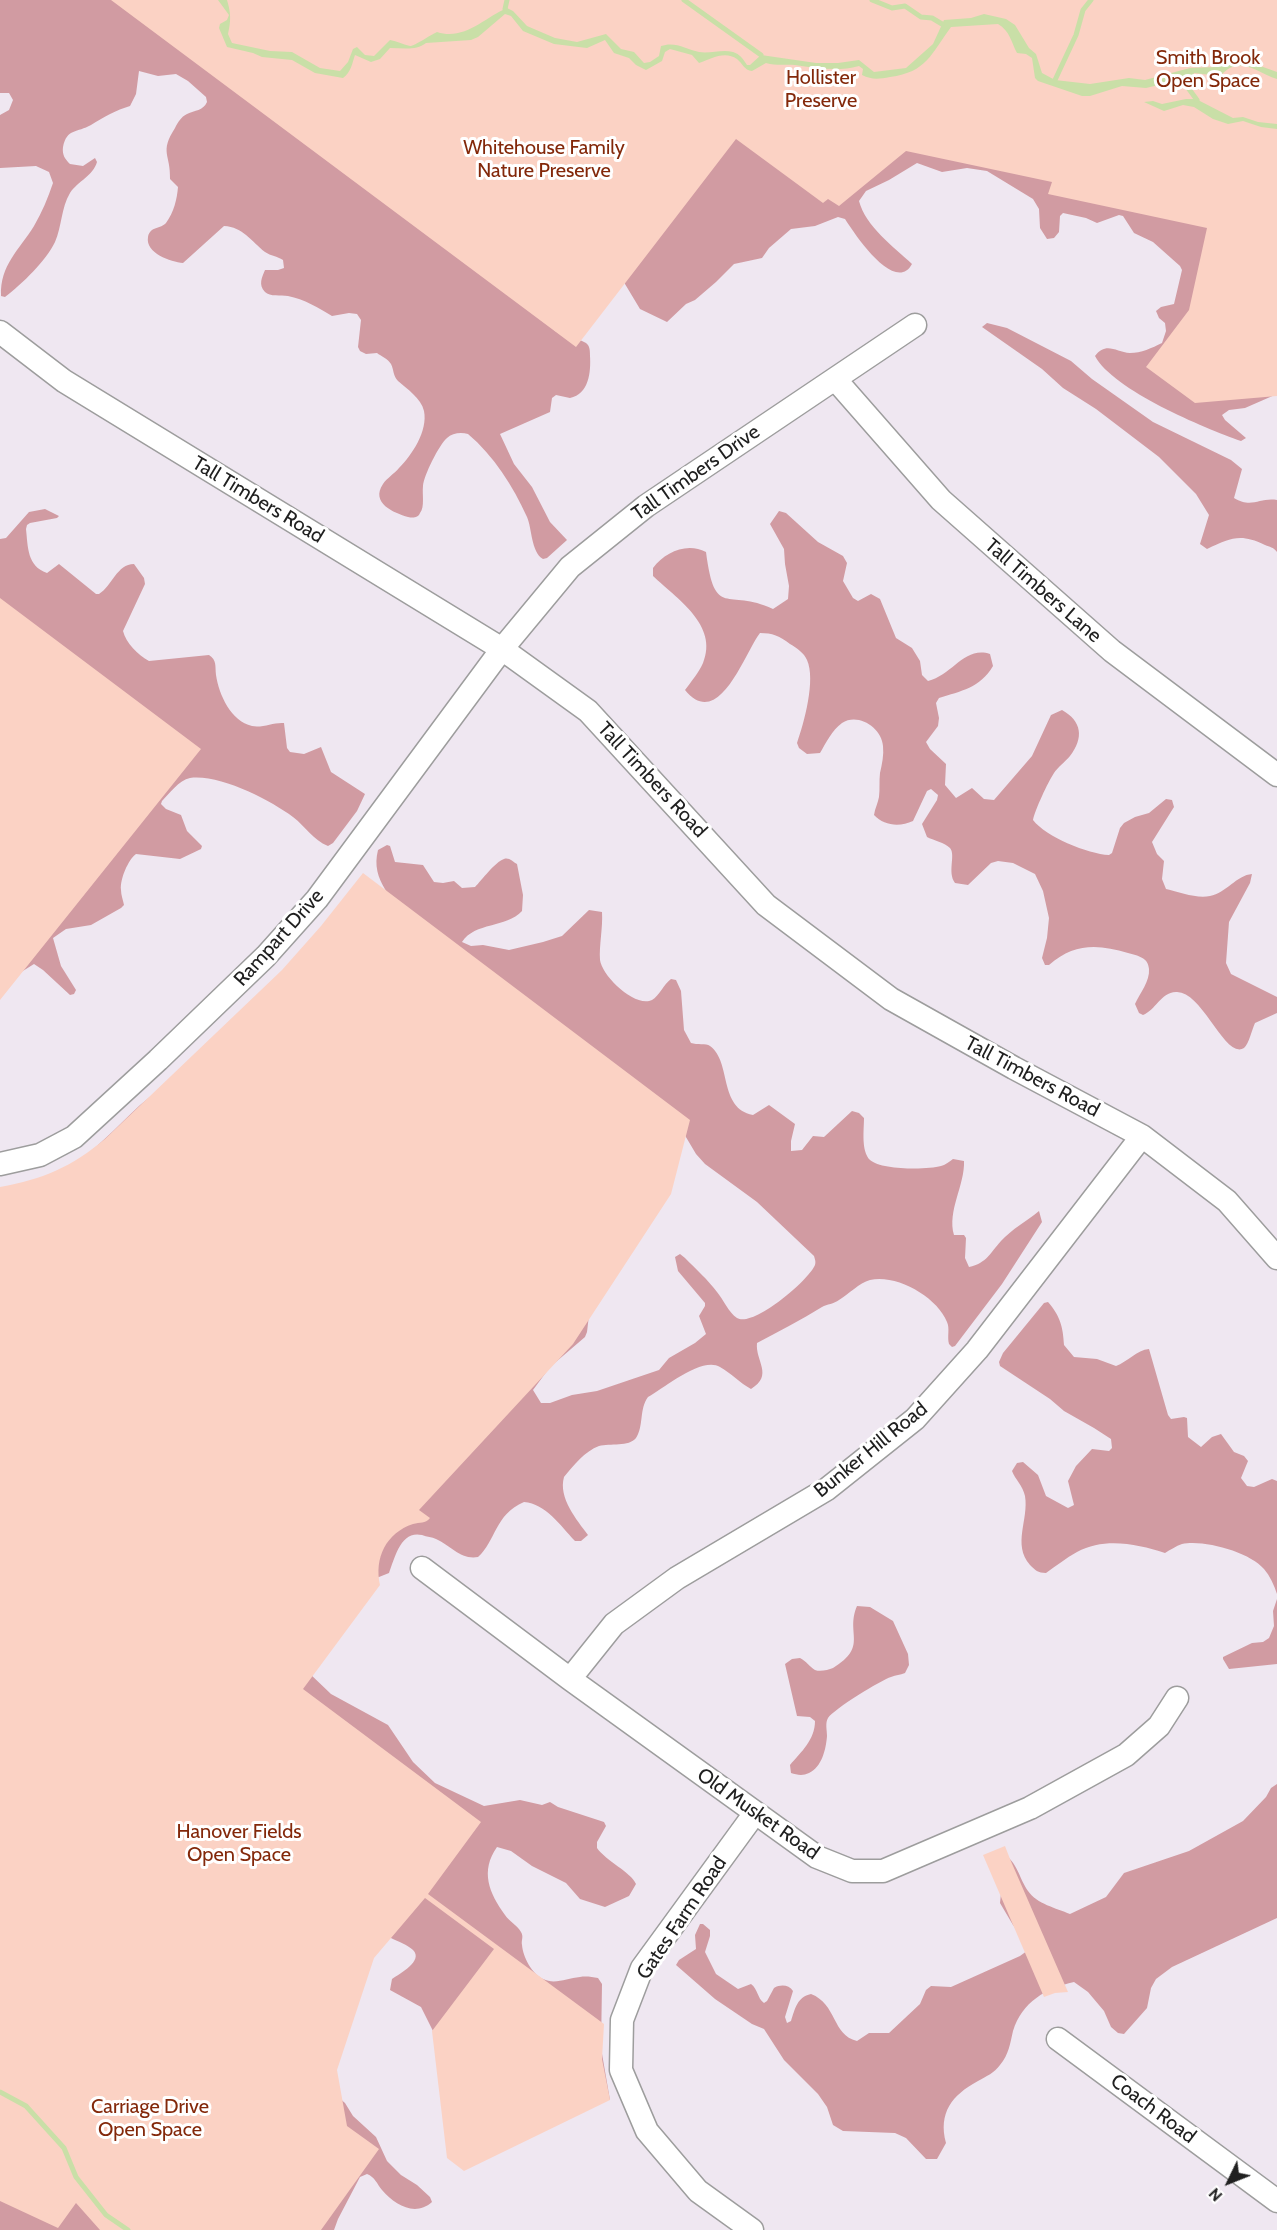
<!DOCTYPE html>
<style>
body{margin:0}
#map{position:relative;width:1277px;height:2230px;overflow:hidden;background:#efe7f1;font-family:Cabin,sans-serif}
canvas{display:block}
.north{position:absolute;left:1199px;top:2152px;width:60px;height:60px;-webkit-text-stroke:4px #fff;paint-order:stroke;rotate:227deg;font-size:16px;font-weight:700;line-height:24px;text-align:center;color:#202020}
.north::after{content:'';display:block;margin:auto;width:21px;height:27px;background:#202020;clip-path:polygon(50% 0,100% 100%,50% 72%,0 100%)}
</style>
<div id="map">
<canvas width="1277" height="2230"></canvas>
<div class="north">N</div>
</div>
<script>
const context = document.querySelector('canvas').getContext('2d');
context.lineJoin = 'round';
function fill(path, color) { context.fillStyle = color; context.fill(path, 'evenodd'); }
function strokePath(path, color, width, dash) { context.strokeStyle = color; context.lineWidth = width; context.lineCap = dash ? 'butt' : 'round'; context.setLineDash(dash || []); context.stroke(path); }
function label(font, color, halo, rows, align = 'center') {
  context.font = font + ' Cabin,sans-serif'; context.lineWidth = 6; context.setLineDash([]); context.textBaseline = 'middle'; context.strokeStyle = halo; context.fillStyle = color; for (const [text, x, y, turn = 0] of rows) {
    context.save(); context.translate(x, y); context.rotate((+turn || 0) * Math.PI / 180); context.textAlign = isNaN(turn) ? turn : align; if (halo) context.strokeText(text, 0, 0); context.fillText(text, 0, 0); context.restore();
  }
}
const forest = new Path2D(`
 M 0,0 L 218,0 L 1164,111 L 1277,394 L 1245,408 L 1229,410 L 1222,415 L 1225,420 L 1246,438 L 1241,441 C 1204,428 1113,390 1095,356 C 1106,341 1116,352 1130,353 C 1141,353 1152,348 1162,343 L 1166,331 L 1165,323 L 1159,318 L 1156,311 L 1161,307 L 1174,304 L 1182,270 L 1180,266 L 1153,242 L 1134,233 L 1123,216 L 1119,215 L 1097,223 L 1086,218 L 1063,213 L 1060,216 L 1059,232 L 1054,238 L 1047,239 L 1040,228 L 1039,209 L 1033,199 L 987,171 L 967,168 L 942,172 L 917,163 L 889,180 L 866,191 L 859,201 C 866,227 893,246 912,264 C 895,295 854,233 845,219 L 838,217 L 815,226 L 791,229 L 769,248 L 762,258 L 734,264 L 716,282 L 695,300 L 686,304 L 667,322 L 640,309 L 625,284 L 618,250 L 552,328 C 563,339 574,336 586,343 C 590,346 590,351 590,356 C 591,372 589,394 570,398 L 556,395 L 552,398 L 550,412 L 500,434 L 514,464 L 532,487 L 550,522 L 567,540 L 547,558 L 543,559 C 531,552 532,528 527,517 C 513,486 494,456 468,434 C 461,432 452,433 447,438 C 439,445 424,475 423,486 C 422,494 425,507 420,513 C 418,518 413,518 408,517 C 394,513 370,503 383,484 C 387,478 394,474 399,468 C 412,455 428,431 424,411 C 421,398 407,389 398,381 C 393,376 394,370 391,364 C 388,359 381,356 377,353 L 366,354 L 360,351 L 358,347 L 361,320 L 357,314 L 349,313 L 332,316 C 319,308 304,299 288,296 C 281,295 270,297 265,292 C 258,285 262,277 265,270 L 278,270 L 284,268 L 283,260 C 277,256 271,256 265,252 C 251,241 243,227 224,226 L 183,263 C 171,262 145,253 148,237 C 150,226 161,229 166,223 C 174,212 177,199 178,187 L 170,179 C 171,154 159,153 175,128 C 178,122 181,117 187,114 C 195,110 203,111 207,102 L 206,97 L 188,81 L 176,74 L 158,76 L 139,71 L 136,94 L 130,106 C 116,110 104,117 91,125 C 77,133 67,128 63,147 C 62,155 65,159 70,164 L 83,166 L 95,158 L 97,162 C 93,176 78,181 70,193 C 61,208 62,226 55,242 C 46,261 22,284 5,297 L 1,296 C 0,265 19,250 34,226 C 42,212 48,198 53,183 L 49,172 L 36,166 L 0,168 L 0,115 L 9,110 L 13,100 L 9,93 L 0,93 Z
 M 987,323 L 1007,328 L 1071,361 L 1092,379 L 1153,422 L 1231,460 L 1242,469 L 1234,498 C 1252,509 1260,497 1277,500 L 1277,552 C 1273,547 1270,547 1265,545 C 1240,533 1231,538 1207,549 L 1200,544 L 1209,515 L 1196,494 L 1159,457 L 1096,409 L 1063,388 L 1042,369 L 982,327 Z
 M 45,509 L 59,516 L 57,518 L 30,523 L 27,525 L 26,529 C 28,547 27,566 47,573 L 59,564 L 96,594 L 99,594 C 112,586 117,564 134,564 L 144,578 L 145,584 L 123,631 C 126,643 138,655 149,661 L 209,655 C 217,660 215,666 216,675 C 219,695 231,721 252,726 C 263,728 274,722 284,723 L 287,748 L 290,752 L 304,754 L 321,747 L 331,772 L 365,794 L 357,811 L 333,843 L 328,846 C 313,840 306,827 293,817 C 270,800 220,774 190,778 C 179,780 169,794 162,801 L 161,804 L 166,809 L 181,815 L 187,831 L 202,846 L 201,849 L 180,859 L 136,854 C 128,860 120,879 121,890 C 121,895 123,900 124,905 L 121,908 L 91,925 L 66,929 L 53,938 L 61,966 L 76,990 L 74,994 L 70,995 L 43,970 L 34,964 L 10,979 L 0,991 L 0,539 L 6,538 L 29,512 Z
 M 779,511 L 786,513 L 818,542 L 843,556 L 847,563 L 843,581 L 853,598 L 858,601 L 871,594 L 880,599 L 896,638 L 912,648 L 920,661 L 922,675 L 928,681 C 953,675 964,646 990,654 L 993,666 C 980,688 961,691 939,698 L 936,703 L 939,718 L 938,726 L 926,742 L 930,749 L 946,764 L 945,785 L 956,798 L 972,788 L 984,799 L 994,800 L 1032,756 L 1051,715 L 1062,710 C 1082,721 1084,738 1070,756 C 1065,762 1058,767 1054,773 C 1048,782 1035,810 1033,820 C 1046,837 1088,854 1109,855 L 1112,853 L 1120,828 L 1124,823 L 1135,817 L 1149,813 L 1166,799 L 1172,800 L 1174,807 L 1152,842 L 1157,854 L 1164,861 L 1162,879 L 1166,889 C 1179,892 1197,899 1210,896 C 1226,893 1237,875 1252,874 L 1250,883 L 1229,922 L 1226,963 L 1231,974 L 1277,997 L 1277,1013 L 1255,1023 C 1252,1029 1249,1044 1244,1048 C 1225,1060 1202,990 1176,992 C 1160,993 1156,1010 1143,1015 L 1139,1013 L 1135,1004 C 1140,993 1150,981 1149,969 C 1148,957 1138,956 1128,953 C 1098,944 1074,943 1049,965 L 1045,965 L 1042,958 L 1047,938 L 1049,918 L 1043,891 L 1035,874 L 1013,863 L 998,861 L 991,863 L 968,885 L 955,883 C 947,872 956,855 950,848 C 945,843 933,840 927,837 L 922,824 L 937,800 L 938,795 L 931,789 L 927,791 L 913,821 C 900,827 884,826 874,815 C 875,808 878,803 879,797 C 880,789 879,781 880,773 C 882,764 884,755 883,746 C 882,728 858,712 842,723 C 832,730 826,743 820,753 L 807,754 L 799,748 L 797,743 C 804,723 816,680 807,660 C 804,653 797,648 790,644 C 780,636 772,633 760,633 C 745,652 719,732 685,690 C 691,682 699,672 703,663 C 719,625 676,598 653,576 L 653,568 C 665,552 687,542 706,552 C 715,621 727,587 773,609 L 788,599 L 789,586 L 785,564 L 784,549 L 770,524 Z
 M 387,845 L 390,846 L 395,862 L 423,865 L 434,882 L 443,883 L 454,881 L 462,888 L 475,887 C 482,880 495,862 504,859 C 509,857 513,862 517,864 L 523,895 L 522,911 C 506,928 475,922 462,942 L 471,946 L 483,945 L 509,950 L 543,942 L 562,936 L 589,910 L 602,912 C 603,928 599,945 600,960 C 602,976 635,1008 652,1000 C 659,996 664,984 671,979 L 676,980 L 681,991 L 684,1030 L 691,1043 C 697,1045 706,1043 710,1046 C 732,1062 718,1108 753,1115 L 769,1105 L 795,1124 L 791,1141 L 791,1151 L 802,1150 L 813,1136 L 824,1137 L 852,1111 L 859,1113 L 864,1118 C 864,1130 861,1151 870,1160 C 881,1170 927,1170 941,1166 C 945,1165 949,1162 953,1159 L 964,1161 C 965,1185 947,1211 954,1235 L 964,1235 L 966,1238 L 965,1258 L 969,1267 C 987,1263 990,1253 1001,1241 C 1012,1229 1027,1221 1039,1211 L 1042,1222 L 1002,1284 L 955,1346 L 952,1347 L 949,1344 C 947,1337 950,1328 947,1322 C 937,1297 897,1274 870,1280 C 859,1283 849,1294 839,1300 C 834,1304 827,1304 822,1307 C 801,1320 779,1331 757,1343 C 755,1361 774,1375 751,1389 C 740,1383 731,1373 720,1367 C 702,1356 664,1388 648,1397 C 639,1409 644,1426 636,1438 C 629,1447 610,1443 599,1446 C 585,1451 573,1466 564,1477 C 558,1498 577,1520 588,1535 L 581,1541 L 575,1541 C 560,1525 546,1504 524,1502 C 495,1514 496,1541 478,1557 C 461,1560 451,1546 436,1539 C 432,1537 427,1537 422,1535 C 401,1530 395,1557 389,1573 L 369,1581 L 308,1672 L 331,1694 L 388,1725 L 413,1762 L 435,1783 L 484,1806 L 520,1800 L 542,1805 L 550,1802 L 558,1807 L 604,1822 L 606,1826 L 597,1842 L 597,1848 C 606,1861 631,1872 636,1884 L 629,1896 L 605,1907 L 580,1899 L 566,1883 L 532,1866 L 511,1851 L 497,1847 C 480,1871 489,1893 505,1915 C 509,1921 517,1925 521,1932 C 524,1937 521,1940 522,1945 C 523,1957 532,1974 543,1979 C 555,1985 567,1978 580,1977 C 586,1976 592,1977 598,1978 L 602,1984 L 601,2048 L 610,2100 L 439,2043 L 421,2007 L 390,1990 L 392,1979 C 399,1974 424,1961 413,1950 C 408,1945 397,1941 391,1938 L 385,1824 L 330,2090 L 345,2103 L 353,2116 L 376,2137 L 387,2161 L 401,2175 L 417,2185 L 430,2197 L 432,2202 C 415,2217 395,2205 382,2190 C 377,2184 375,2177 367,2174 L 360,2177 L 338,2219 L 334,2230 L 0,2230 L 0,1622 L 86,1155 C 112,1135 132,1109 159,1090 L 589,1315 L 587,1332 L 585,1337 L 550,1367 L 533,1390 L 541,1403 L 550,1403 L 572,1395 L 597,1391 L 659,1370 L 669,1358 L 695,1343 L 706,1334 L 699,1316 L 705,1306 L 705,1303 L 678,1271 L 675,1257 L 680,1254 L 685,1258 C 696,1269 708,1280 717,1292 C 723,1299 729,1313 737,1318 C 753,1328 809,1280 815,1265 C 816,1261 815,1260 814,1256 L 757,1202 L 705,1164 L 696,1154 L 680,1127 L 412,922 C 394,900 370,881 378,850 Z
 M 1048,1302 C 1060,1316 1063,1326 1064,1345 L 1074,1357 L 1097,1359 L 1116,1366 C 1127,1362 1137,1350 1149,1349 L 1168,1415 L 1171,1419 L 1184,1417 L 1187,1418 L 1188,1437 L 1201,1447 L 1212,1437 L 1221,1434 L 1234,1452 L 1244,1456 L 1248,1461 L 1241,1478 L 1247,1486 L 1254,1487 L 1272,1479 L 1277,1481 L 1277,1594 C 1274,1585 1270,1576 1264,1569 C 1250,1552 1203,1539 1182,1544 C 1176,1546 1170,1550 1165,1553 C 1137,1544 1105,1537 1077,1552 C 1066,1558 1056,1566 1046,1573 C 1038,1573 1035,1570 1030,1565 C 1012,1544 1029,1520 1025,1496 C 1023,1486 1015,1479 1012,1471 L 1017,1463 L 1023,1462 L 1038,1475 L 1046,1496 L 1068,1508 L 1074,1505 L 1068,1481 L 1076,1466 L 1092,1449 L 1109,1451 L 1112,1448 L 1111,1439 L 1094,1428 L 1064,1411 L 1050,1399 L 1000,1366 L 999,1362 L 1003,1353 L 1044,1303 Z
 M 1277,1599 L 1277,1664 L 1229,1669 L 1223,1659 L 1223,1657 L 1252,1643 L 1263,1642 L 1269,1638 L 1274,1626 L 1273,1611 Z
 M 857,1606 L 870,1607 L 893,1621 L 908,1654 L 909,1665 L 905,1673 C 900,1675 896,1675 891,1677 C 881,1680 834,1709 828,1718 C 825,1723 827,1730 827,1736 C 826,1749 822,1767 809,1773 C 803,1776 797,1775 791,1773 L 790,1765 C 801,1752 815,1740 815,1721 L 810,1717 L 797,1716 L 785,1664 L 792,1659 L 800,1658 C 806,1661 810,1667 815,1670 C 820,1672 828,1670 833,1668 C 869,1646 845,1634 857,1606 Z
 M 1277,1784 L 1277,1918 L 1172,1967 L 1156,1979 L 1151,1988 L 1147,2008 L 1124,2034 L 1118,2033 L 1111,2027 L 1104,2011 L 1088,1992 L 1074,1982 C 1046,1988 1022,2002 1013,2031 C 1010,2044 1009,2054 1000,2065 C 994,2073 987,2076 978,2081 C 952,2095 938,2113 946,2143 L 937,2159 L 926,2159 L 906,2138 L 895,2133 L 843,2131 L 833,2125 L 827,2107 L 818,2094 L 784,2060 L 764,2029 L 752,2024 L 715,1999 L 676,1965 L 679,1960 L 696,1949 L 695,1935 L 700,1924 L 703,1924 L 710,1930 L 710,1936 L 705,1952 L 716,1974 L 738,1989 L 751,1984 C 758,1989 757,1998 764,2003 L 767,2001 L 774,1988 C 781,1984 789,1985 793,1991 L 785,2017 L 787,2023 L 791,2021 C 795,2009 797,1997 811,1994 C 837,2004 832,2035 857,2041 L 869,2033 L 889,2033 L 920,2004 L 926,1990 L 931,1986 L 951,1987 L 1020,1956 L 1031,1948 L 1013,1925 L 1000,1903 L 1005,1855 C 1018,1864 1019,1878 1028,1891 C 1037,1904 1056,1908 1070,1914 L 1106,1897 L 1124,1873 L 1189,1851 L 1243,1821 L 1266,1797 L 1271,1788 Z`);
const park = new Path2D(`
 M 111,0 L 1277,0 L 1277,396 L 1195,403 L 1146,367 L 1189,310 L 1207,228 L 1048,194 L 1052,182 L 906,151 L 839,206 L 828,199 L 823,203 L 736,139 L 576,347 Z
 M 0,598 L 201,749 L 0,1000 Z
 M 363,873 L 690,1120 L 671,1194 L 573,1344 L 419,1510 L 430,1518 C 425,1524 420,1522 413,1524 C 386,1533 374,1558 380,1585 L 303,1689 L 481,1822 L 428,1894 L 604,2024 L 602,2059 L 610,2100 L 464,2171 L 447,2158 L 432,2031 L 494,1949 L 425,1898 L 374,1958 L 337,2070 L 347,2126 L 379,2149 L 321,2230 L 100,2230 L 76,2203 L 58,2228 L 0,2201 L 0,1187 C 44,1179 71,1167 105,1139 L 282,970 L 321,926 Z
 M 1005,1846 L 1010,1859 L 1068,1992 L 1055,1993 L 1044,1997 L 983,1855 Z`);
const water = new Path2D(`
 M 218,0 L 227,0 C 231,13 231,21 228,34 L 232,43 L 270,51 L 292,52 L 320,68 L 340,71 L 348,62 L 353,49 L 357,47 L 365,55 L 374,56 L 390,40 C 397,41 404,45 410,46 C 415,46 430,35 437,32 C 464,41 484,18 507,8 L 513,11 L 527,26 L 555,38 L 577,42 L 606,34 L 621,49 L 634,52 L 644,63 L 650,62 L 659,56 L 661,46 C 675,41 686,49 699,52 C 710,54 722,49 733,52 C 740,54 743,59 747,65 L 750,65 L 761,55 L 816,63 L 838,63 L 859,60 L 874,72 L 906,68 L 933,44 L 944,20 L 971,18 L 984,14 L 1006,19 L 1015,25 L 1029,48 L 1036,54 L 1042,73 L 1055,80 L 1090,84 L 1129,78 L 1145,80 L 1190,68 L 1216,67 L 1238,58 L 1277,72 L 1277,79 C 1255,72 1240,54 1220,76 L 1194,73 L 1190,83 L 1183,85 L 1171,82 L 1146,88 L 1122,86 L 1090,96 L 1082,96 L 1038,81 L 1035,78 L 1032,58 L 1026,54 L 1017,53 C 1011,42 1010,31 998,24 L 951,27 C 931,54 927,72 890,77 C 879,79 872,80 862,75 L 863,69 L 859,66 C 837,72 817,68 795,65 C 785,64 777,66 766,63 L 752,71 C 744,70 743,64 737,59 C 725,50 710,59 699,63 L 692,55 L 670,49 L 665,52 L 662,61 L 646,70 L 636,65 L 629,58 L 614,53 L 605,40 L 587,48 L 554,44 L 523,31 L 511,16 L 505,14 L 478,37 L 471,40 L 426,43 C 416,51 403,48 390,48 L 380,59 L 371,62 L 355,55 C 352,64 351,72 343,78 L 315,73 L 292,60 L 262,57 L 253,53 L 227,47 L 219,28 L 220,24 L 227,20 L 229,15 Z
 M 1186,99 L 1196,99 L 1233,118 L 1243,117 L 1258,122 L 1277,124 L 1277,129 L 1261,127 L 1243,121 L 1228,124 L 1213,119 L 1194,107 L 1183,105 L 1164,111 L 1144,102 L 1153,101 L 1162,104 Z`);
const stream = new Path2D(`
 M 684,0 L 761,55
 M 872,0 L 892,8 L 905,6 L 921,17 L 932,18 L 942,24
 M 505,9 L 507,0
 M 1055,80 L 1076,35 L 1083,10 L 1091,0
 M 1186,85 L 1197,100
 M 0,2092 L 26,2106 L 64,2148 L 76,2177 L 106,2215 L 128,2230`);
const minor = new Path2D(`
 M 0,332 L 64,381 L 502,649 L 588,711 L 766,905 L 891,999 L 1014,1068 L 1142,1136 L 1227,1201 L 1277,1258
 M 835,379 L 941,500 L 1112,651 L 1277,775
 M 0,1164 L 40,1155 L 74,1137 L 158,1060 L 266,956 L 317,899 L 502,649 L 570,567 L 646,506 L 915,325
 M 422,1568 L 570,1679 L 817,1857 L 852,1871 L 883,1871 L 1030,1808 L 1126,1755 L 1159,1726 L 1177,1698
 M 570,1679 L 614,1624 L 677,1578 L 827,1489 L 915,1419 L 977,1350 L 1142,1136
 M 1058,2039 L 1277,2201
 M 752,2230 L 698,2191 L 647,2131 L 621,2070 L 622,2020 L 642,1968 L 755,1813`);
const parkNames = [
 ["Smith Brook",1208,58],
 ["Open Space",1208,81],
 ["Hollister",821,78],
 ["Preserve",821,101],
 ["Whitehouse Family",544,148],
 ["Nature Preserve",544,171],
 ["Hanover Fields",239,1832],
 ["Open Space",239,1855],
 ["Carriage Drive",150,2107],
 ["Open Space",150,2130]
];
const streetNames = [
 ["Tall Timbers Drive",696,473,-35],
 ["Tall Timbers Road",258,500,31],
 ["Tall Timbers Lane",1043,591,41],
 ["Tall Timbers Road",652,780,47],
 ["Rampart Drive",279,938,-48],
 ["Tall Timbers Road",1032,1077,28],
 ["Bunker Hill Road",871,1450,-39],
 ["Old Musket Road",758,1814,35],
 ["Gates Farm Road",682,1918,-56],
 ["Coach Road",1153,2109,37]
];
fill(forest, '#d19ba2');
fill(park, '#fbd2c4');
fill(water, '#c9dfa7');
strokePath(stream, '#c9dfa7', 5);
strokePath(minor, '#9d9d9d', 25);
strokePath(minor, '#fff', 22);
label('20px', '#83280a', '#fff', parkNames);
label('20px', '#202020', '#fff', streetNames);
</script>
